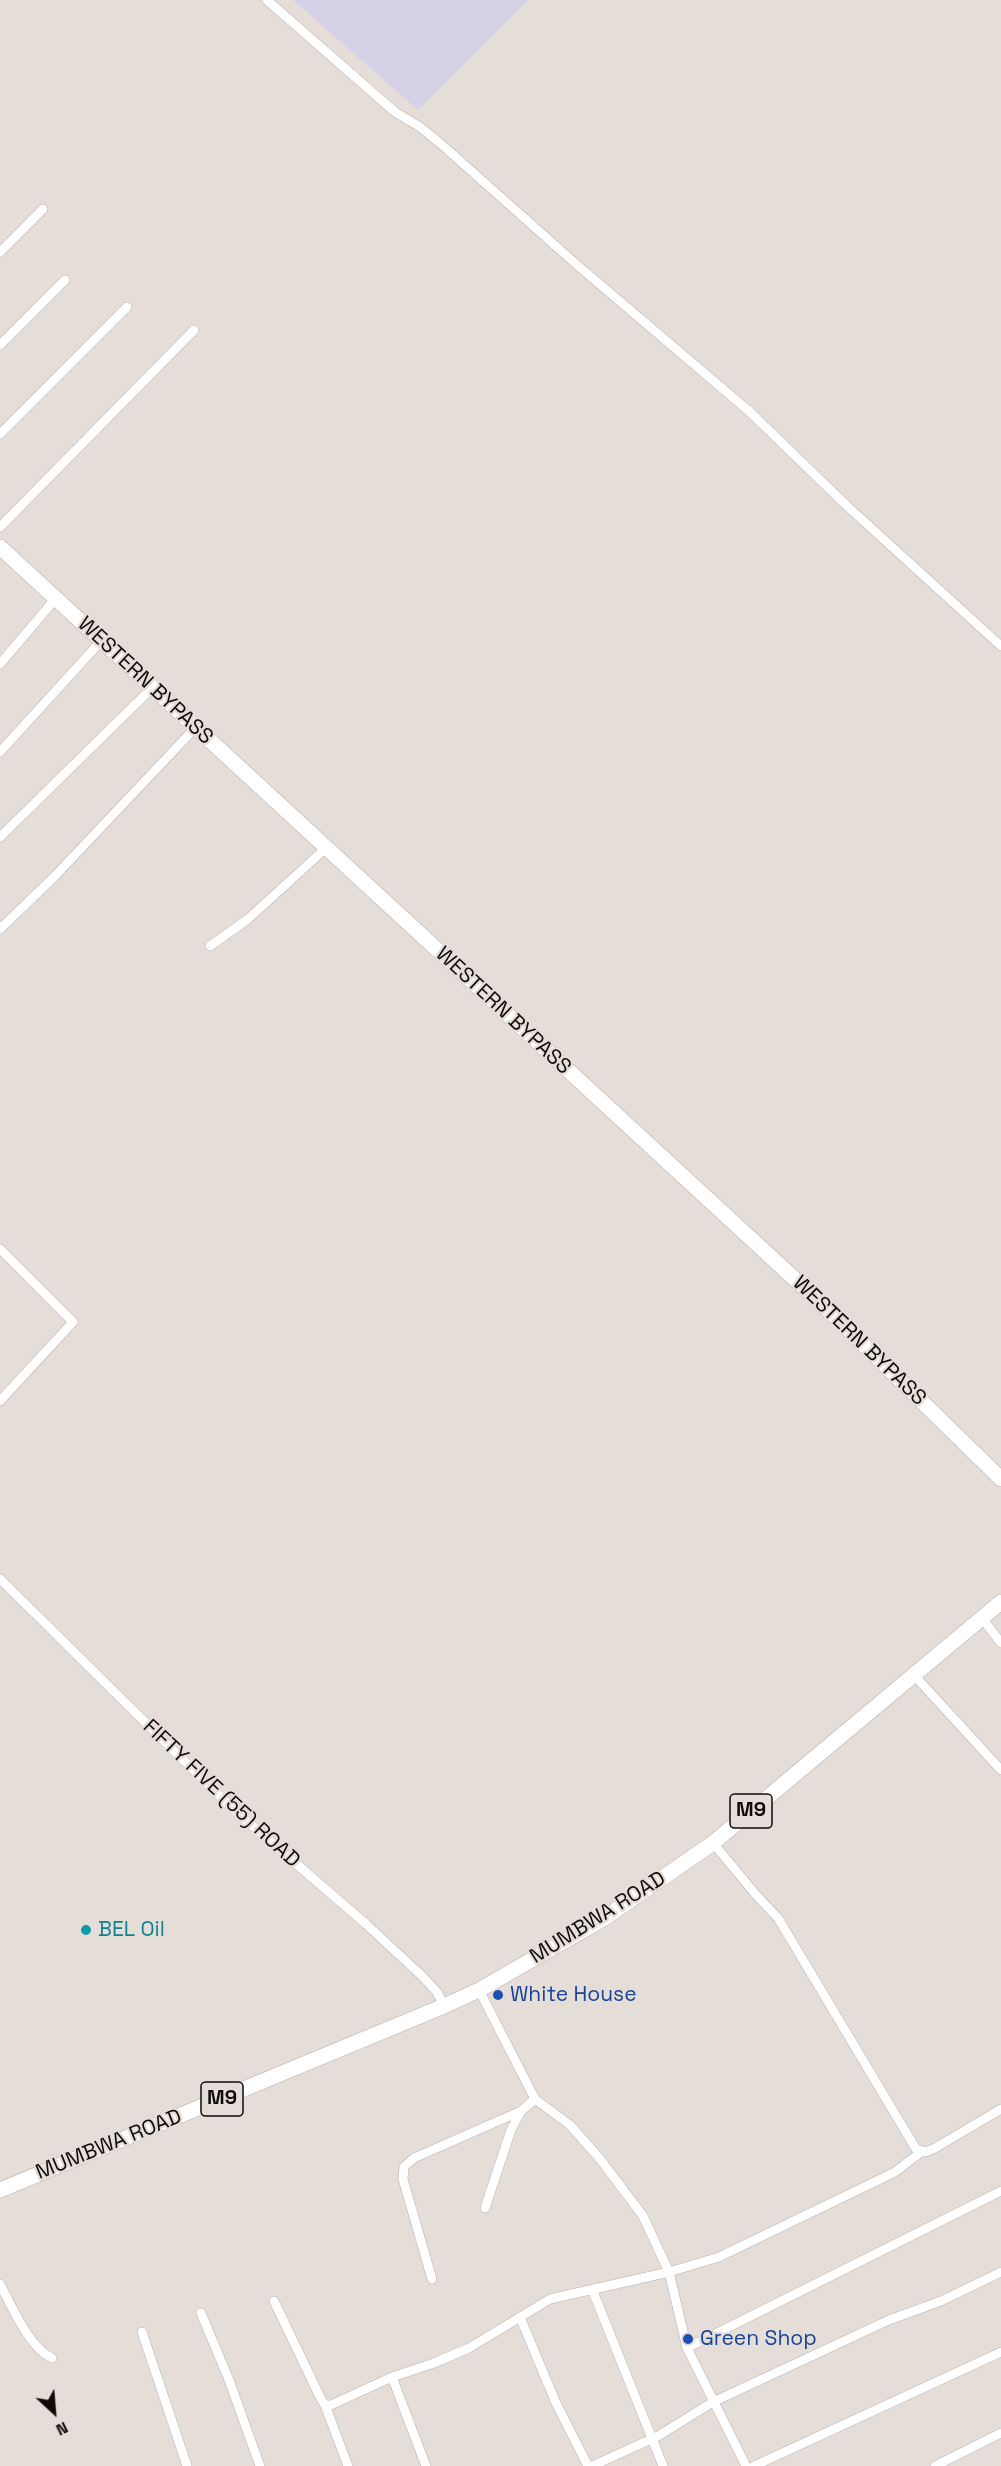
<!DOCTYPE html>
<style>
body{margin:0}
#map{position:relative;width:1001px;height:2466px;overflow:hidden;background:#e5ddd7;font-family:"Space Grotesk",sans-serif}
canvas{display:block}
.north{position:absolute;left:24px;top:2382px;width:60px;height:60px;-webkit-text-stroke:4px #e5ddd7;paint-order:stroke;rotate:154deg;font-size:16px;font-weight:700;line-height:24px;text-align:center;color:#0e0b09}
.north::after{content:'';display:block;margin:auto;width:21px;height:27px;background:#0e0b09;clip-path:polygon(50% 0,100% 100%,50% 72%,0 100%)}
</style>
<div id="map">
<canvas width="1001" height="2466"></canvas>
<div class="north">N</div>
</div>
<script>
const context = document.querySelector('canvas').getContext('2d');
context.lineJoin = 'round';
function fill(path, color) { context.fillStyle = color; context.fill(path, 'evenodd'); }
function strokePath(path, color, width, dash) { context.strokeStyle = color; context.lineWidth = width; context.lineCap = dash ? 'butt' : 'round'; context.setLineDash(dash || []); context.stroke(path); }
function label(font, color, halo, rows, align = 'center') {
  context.font = font + ' "Space Grotesk",sans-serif'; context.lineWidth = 4.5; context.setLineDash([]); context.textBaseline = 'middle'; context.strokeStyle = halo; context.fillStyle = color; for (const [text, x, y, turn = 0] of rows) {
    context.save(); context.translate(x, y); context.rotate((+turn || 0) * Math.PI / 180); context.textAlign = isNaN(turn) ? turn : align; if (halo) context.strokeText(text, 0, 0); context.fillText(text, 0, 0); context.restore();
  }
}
const education = new Path2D(`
 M 293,0 L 528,0 L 418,110 Z`);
const street = new Path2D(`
 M 267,0 L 395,112 L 420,127 L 441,144 L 576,264 L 750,412 L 846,505 L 1001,646
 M 0,252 L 43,209
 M 0,345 L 65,280
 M 0,434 L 127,307
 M 0,527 L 194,330
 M 0,664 L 56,598
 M 0,752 L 101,641
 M 0,837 L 152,688
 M 0,929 L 54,877 L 195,728
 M 210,946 L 248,919 L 326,848
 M 0,1249 L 73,1322 L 0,1401
 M 0,1579 L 235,1811 L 366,1924 L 422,1976 L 437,1992 L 444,2006
 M 982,1618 L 1001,1643
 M 913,1674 L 1001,1770
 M 713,1843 L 757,1896 L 778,1918 L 916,2149 L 926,2152 L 935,2148 L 1001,2109
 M 479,1990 L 535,2099 L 570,2125 L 600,2159 L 643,2216 L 669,2272 L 687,2348 L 746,2466
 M 485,2208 L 511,2130 L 521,2111 L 535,2099
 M 432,2279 L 403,2179 L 404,2167 L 414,2158 L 521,2111
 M 0,2284 C 11,2305 30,2349 52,2358
 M 592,2289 L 663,2466
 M 274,2301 L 321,2399 L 325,2405 L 331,2405 L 392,2377 L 434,2363 L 469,2348 L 550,2299 L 669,2272 L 719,2257 L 895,2172 L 921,2152
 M 201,2313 L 229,2380 L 260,2466
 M 520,2317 L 556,2403 L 588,2466
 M 142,2332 L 187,2466
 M 687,2348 L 1001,2191
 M 392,2377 L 426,2466
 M 325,2405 L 348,2466
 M 592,2466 L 658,2436 L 713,2402 L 889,2320 L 941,2301 L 1001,2272
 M 754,2466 L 1001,2352
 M 935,2466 L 1001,2433`);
const primary = new Path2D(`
 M 0,547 L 823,1305 L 1001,1479
 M 0,2190 L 444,2006 L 479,1990 L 603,1919 L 713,1843 L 1001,1602`);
const markers = [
 [86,1930,6,"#0f9aa8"],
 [498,1995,6,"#1a4fb4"],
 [688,2339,6,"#1a4fb4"]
];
const shields = [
 [751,1811,42],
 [222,2099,42]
];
const shieldNames = [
 ["M9",751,1811],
 ["M9",222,2099]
];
const streetNames = [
 ["WESTERN BYPASS",145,681,43],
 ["WESTERN BYPASS",503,1011,43],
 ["WESTERN BYPASS",859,1341,44],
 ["FIFTY FIVE (55) ROAD",221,1794,43],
 ["MUMBWA ROAD",598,1918,-32],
 ["MUMBWA ROAD",109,2145,-22]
];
const cultureNames = [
 ["BEL Oil",98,1930]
];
const transitNames = [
 ["White House",510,1995],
 ["Green Shop",700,2339]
];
fill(education, '#d5d1e7');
strokePath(street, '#b9b1ac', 10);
strokePath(primary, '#b9b1ac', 16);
strokePath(street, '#fff', 9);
strokePath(primary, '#fff', 15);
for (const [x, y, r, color] of markers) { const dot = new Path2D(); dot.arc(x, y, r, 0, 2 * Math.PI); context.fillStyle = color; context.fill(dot); strokePath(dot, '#e5ddd7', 2); }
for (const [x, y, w] of shields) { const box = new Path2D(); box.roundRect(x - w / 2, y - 17, w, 34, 4.5); context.fillStyle = '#e5ddd7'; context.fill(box); strokePath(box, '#0e0b09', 1.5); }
label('bold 20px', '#0e0b09', null, shieldNames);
label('21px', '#0e0b09', '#e5ddd7', streetNames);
label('21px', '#0d838f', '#e5ddd7', cultureNames, 'left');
label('21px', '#164399', '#e5ddd7', transitNames, 'left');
</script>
